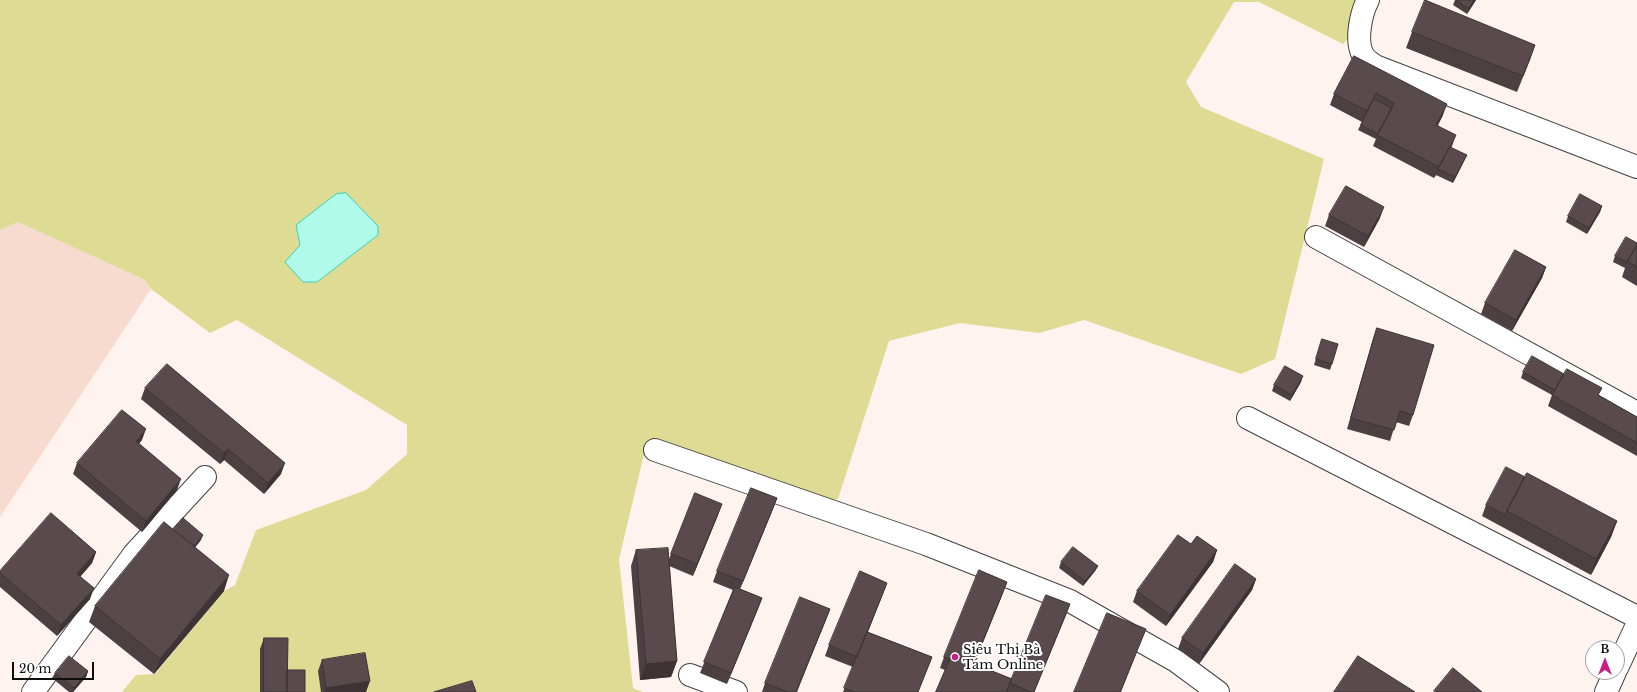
<!DOCTYPE html>
<meta charset="utf-8">
<style>
body{margin:0}
#map{position:relative;width:1637px;height:692px;overflow:hidden;background:#fff3ef;font-family:"Libre Baskerville",serif}
canvas{display:block}
.north{position:absolute;left:1585px;top:640px;width:40px;height:40px;box-sizing:border-box;background:#fff;border:1px solid #9f9f9f;border-radius:50%;rotate:0deg;font-size:11px;font-weight:700;line-height:16px;text-align:center;color:#0e0e0e}
.north::after{content:'';display:block;margin:auto;width:14px;height:18px;background:#c71e8a;clip-path:polygon(50% 0,100% 100%,50% 72%,0 100%)}
.scale{position:absolute;left:12px;top:662px;width:82px;height:18px;box-sizing:border-box;border:2px solid #0e0e0e;border-top:0;padding-left:5px;font-size:12px;line-height:14px;white-space:nowrap;color:#0e0e0e;-webkit-text-stroke:3px #fff;paint-order:stroke}
</style>
<div id="map">
<canvas width="1637" height="692"></canvas>
<div class="north">B</div>
<div class="scale">20 m</div>
</div>
<script>
const context = document.querySelector('canvas').getContext('2d');
context.lineJoin = 'round';
function fill(path, color) { context.fillStyle = color; context.fill(path, 'evenodd'); }
function strokePath(path, color, width, dash) { context.strokeStyle = color; context.lineWidth = width; context.lineCap = dash ? 'butt' : 'round'; context.setLineDash(dash || []); context.stroke(path); }
function label(font, color, halo, rows, align = 'center') {
  context.font = font + ' "Libre Baskerville",serif'; context.lineWidth = 4; context.setLineDash([]); context.textBaseline = 'middle'; context.strokeStyle = halo; context.fillStyle = color; for (const [text, x, y, turn = 0] of rows) {
    context.save(); context.translate(x, y); context.rotate((+turn || 0) * Math.PI / 180); context.textAlign = isNaN(turn) ? turn : align; if (halo) context.strokeText(text, 0, 0); context.fillText(text, 0, 0); context.restore();
  }
}
const farmland = new Path2D(`
 M 18,222 L 145,280 L 151,289 L 0,517 L 0,230 Z`);
const forest = new Path2D(`
 M 0,0 L 1362,0 L 1348,39 L 1343,44 L 1259,2 L 1234,2 L 1186,82 L 1201,107 L 1324,159 L 1275,359 L 1241,374 L 1084,320 L 1039,333 L 960,323 L 889,341 L 838,499 L 828,503 L 646,446 L 619,559 L 633,688 L 643,692 L 122,692 L 136,675 L 155,674 L 224,591 L 235,585 L 256,530 L 366,490 L 407,454 L 407,425 L 237,320 L 210,333 L 151,289 L 145,280 L 18,222 L 0,230 Z`);
const water = new Path2D(`
 M 346,193 L 378,226 L 378,235 L 317,282 L 303,282 L 285,262 L 300,245 L 296,225 L 336,194 Z`);
const street = new Path2D(`
 M 1368,0 C 1361,13 1355,41 1363,55 C 1365,59 1371,63 1375,66 L 1637,167
 M 1316,237 L 1637,413
 M 1248,418 L 1637,617
 M 655,450 L 926,544 L 1070,601 L 1176,661 L 1218,692
 M 1617,668 L 1637,625
 M 690,675 L 736,692
 M 33,692 L 134,554 L 205,477
 M 1606,692 L 1615,672`);
const wall = new Path2D(`
 M 1455,0 L 1476,0 L 1467,14 L 1453,5 Z
 M 1412,32 L 1535,45 L 1517,92 L 1406,48 Z
 M 1354,56 L 1443,115 L 1438,125 L 1451,147 L 1464,161 L 1453,183 L 1436,175 L 1437,174 L 1434,178 L 1373,146 L 1376,139 L 1358,130 L 1362,122 L 1330,105 L 1334,94 Z
 M 1602,206 L 1600,212 L 1587,234 L 1566,222 L 1568,216 Z
 M 1329,215 L 1380,218 L 1364,247 L 1325,226 Z
 M 1637,243 L 1637,286 L 1622,277 L 1625,268 L 1613,262 L 1615,256 Z
 M 1546,267 L 1542,278 L 1512,331 L 1481,314 L 1485,303 Z
 M 1377,328 L 1413,415 L 1409,426 L 1396,422 L 1390,441 L 1347,429 L 1373,339 Z
 M 1322,339 L 1332,364 L 1330,370 L 1314,365 Z
 M 1523,372 L 1599,395 L 1637,417 L 1637,456 L 1548,406 L 1552,395 L 1521,378 Z
 M 1301,382 L 1290,401 L 1272,391 L 1274,385 Z
 M 145,388 L 281,474 L 264,494 L 224,460 L 220,464 L 141,399 Z
 M 142,440 L 139,443 L 177,490 L 142,532 L 73,474 L 77,463 Z
 M 1525,477 L 1617,521 L 1611,537 L 1591,575 L 1482,516 L 1486,505 Z
 M 695,493 L 718,515 L 693,576 L 669,566 L 677,661 L 671,677 L 640,680 L 631,566 L 636,550 L 669,559 Z
 M 777,498 L 740,589 L 762,598 L 727,684 L 700,673 L 733,590 L 713,582 L 717,571 Z
 M 201,540 L 195,547 L 224,591 L 154,674 L 89,622 L 95,606 Z
 M 1191,544 L 1217,550 L 1213,562 L 1166,626 L 1133,602 L 1137,591 Z
 M 96,552 L 92,563 L 80,577 L 90,599 L 57,636 L 0,587 L 0,571 Z
 M 1061,562 L 1098,566 L 1095,571 L 1083,586 L 1059,568 Z
 M 1256,579 L 1252,590 L 1199,664 L 1178,649 L 1182,638 Z
 M 887,583 L 868,632 L 932,657 L 918,692 L 843,692 L 853,667 L 825,656 L 829,645 Z
 M 1003,593 L 974,664 L 1012,679 L 1070,604 L 1034,692 L 936,692 L 945,670 L 940,668 L 944,657 Z
 M 830,609 L 797,692 L 762,692 L 765,683 Z
 M 264,638 L 287,670 L 305,692 L 260,692 L 260,649 Z
 M 322,660 L 366,692 L 321,692 L 318,671 Z
 M 88,671 L 86,677 L 73,692 L 69,692 L 52,678 L 55,673 Z`);
const shadedWall = new Path2D(`
 M 1474,0 L 1476,0 L 1467,14 L 1469,8 Z
 M 1535,45 L 1530,60 L 1517,92 L 1523,76 Z
 M 1447,104 L 1443,115 L 1432,136 L 1436,125 Z
 M 1456,135 L 1452,146 L 1439,170 L 1438,169 L 1434,178 L 1439,167 Z
 M 1467,155 L 1453,183 L 1455,177 Z
 M 1602,206 L 1600,212 L 1587,234 L 1589,228 Z
 M 1384,207 L 1380,218 L 1364,247 L 1368,236 Z
 M 1546,267 L 1542,278 L 1512,331 L 1516,320 Z
 M 1303,376 L 1301,382 L 1290,401 L 1292,395 Z
 M 146,429 L 142,440 L 132,452 L 136,441 Z
 M 228,449 L 224,460 L 220,464 L 224,453 Z
 M 285,463 L 281,474 L 264,494 L 268,483 Z
 M 181,479 L 177,490 L 142,532 L 146,521 Z
 M 777,498 L 773,509 L 739,592 L 743,581 Z
 M 722,504 L 718,515 L 693,576 L 697,564 Z
 M 1617,521 L 1611,537 L 1591,575 L 1596,559 Z
 M 203,535 L 201,540 L 185,560 L 187,554 Z
 M 1217,550 L 1213,562 L 1166,626 L 1170,615 Z
 M 96,552 L 92,563 L 73,585 L 77,574 Z
 M 1098,566 L 1095,571 L 1083,586 L 1085,581 Z
 M 229,575 L 224,591 L 154,674 L 160,659 Z
 M 1256,579 L 1252,590 L 1199,664 L 1203,653 Z
 M 1007,582 L 1003,593 L 968,679 L 972,668 Z
 M 887,583 L 883,594 L 853,668 Z
 M 94,588 L 90,599 L 57,636 L 61,625 Z
 M 762,598 L 758,609 L 727,684 L 731,673 Z
 M 1070,604 L 1066,615 L 1034,692 Z
 M 830,609 L 826,620 L 796,692 Z
 M 1146,629 L 1121,692 L 1120,692 Z
 M 677,661 L 671,677 L 640,680 L 646,664 Z
 M 88,671 L 86,677 L 73,692 L 72,692 L 74,688 Z
 M 370,681 L 366,692 L 325,692 L 326,688 Z`);
const building = new Path2D(`
 M 1425,0 L 1535,45 L 1523,76 L 1412,32 Z
 M 1456,0 L 1474,0 L 1469,8 Z
 M 1354,56 L 1447,104 L 1436,125 L 1456,135 L 1439,167 L 1377,135 L 1394,103 L 1376,93 L 1367,111 L 1334,94 Z
 M 1374,99 L 1392,108 L 1378,134 L 1361,125 Z
 M 1450,147 L 1467,155 L 1455,177 L 1438,169 Z
 M 1346,186 L 1384,207 L 1368,236 L 1329,215 Z
 M 1580,194 L 1602,206 L 1589,228 L 1568,216 Z
 M 1626,237 L 1637,243 L 1637,245 L 1627,262 L 1615,256 Z
 M 1637,245 L 1637,267 L 1628,262 Z
 M 1515,250 L 1546,267 L 1516,320 L 1485,303 Z
 M 1377,328 L 1434,345 L 1413,415 L 1400,411 L 1394,430 L 1351,418 Z
 M 1322,339 L 1338,344 L 1332,364 L 1316,359 Z
 M 1532,356 L 1564,374 L 1555,390 L 1523,372 Z
 M 167,364 L 285,463 L 268,483 L 228,449 L 224,453 L 145,388 Z
 M 1285,366 L 1303,376 L 1292,395 L 1274,385 Z
 M 1567,369 L 1602,388 L 1598,395 L 1637,417 L 1637,443 L 1552,395 Z
 M 122,410 L 146,429 L 136,441 L 181,479 L 146,521 L 77,463 Z
 M 1506,467 L 1525,477 L 1507,511 L 1505,515 L 1486,505 Z
 M 1527,473 L 1617,521 L 1596,559 L 1507,511 Z
 M 751,488 L 777,498 L 743,581 L 717,571 Z
 M 695,493 L 722,504 L 697,564 L 671,554 Z
 M 51,513 L 96,552 L 77,574 L 94,588 L 61,625 L 0,573 L 0,571 Z
 M 183,518 L 203,535 L 194,546 L 173,530 Z
 M 164,522 L 229,575 L 160,659 L 95,606 Z
 M 1178,535 L 1191,544 L 1197,536 L 1217,550 L 1170,615 L 1137,591 Z
 M 1073,547 L 1098,566 L 1085,581 L 1061,562 Z
 M 668,548 L 677,661 L 646,664 L 636,550 Z
 M 1235,564 L 1256,579 L 1203,653 L 1182,638 Z
 M 979,570 L 1007,582 L 974,663 L 952,655 L 950,659 L 944,657 Z
 M 860,571 L 887,583 L 857,657 L 829,645 Z
 M 735,587 L 762,598 L 731,673 L 704,662 Z
 M 1046,595 L 1070,604 L 1034,692 L 1031,692 L 1010,683 Z
 M 800,597 L 830,609 L 796,692 L 788,692 L 765,683 Z
 M 1107,613 L 1146,629 L 1120,692 L 1074,692 Z
 M 867,632 L 932,657 L 918,692 L 854,692 L 844,688 Z
 M 264,638 L 288,638 L 287,692 L 264,692 Z
 M 365,653 L 370,681 L 326,688 L 322,660 Z
 M 952,655 L 1012,679 L 1006,692 L 936,692 Z
 M 69,656 L 88,671 L 74,688 L 55,673 Z
 M 1358,656 L 1415,692 L 1334,692 Z
 M 1453,668 L 1482,692 L 1436,692 L 1434,691 Z
 M 287,670 L 305,670 L 305,692 L 287,692 Z
 M 472,681 L 476,692 L 434,692 Z`);
const markers = [
 [955,657,4,"#c71e8a"]
];
const poiNames = [
 ["Siêu Thị Bà",963,650],
 ["Tám Online",963,665]
];
fill(farmland, '#f7dbce');
fill(forest, '#dedb95');
fill(water, '#b1faea');
strokePath(water, '#34d5b6', 1);
strokePath(street, '#414141', 24);
strokePath(street, '#fff', 22);
fill(wall, '#4c4042');
fill(shadedWall, '#3e3436');
fill(building, '#584a4d');
strokePath(building, '#3e3436', 1);
for (const [x, y, r, color] of markers) { const dot = new Path2D(); dot.arc(x, y, r, 0, 2 * Math.PI); context.fillStyle = color; context.fill(dot); strokePath(dot, '#fff', 1.5); }
label('13px', '#0e0e0e', '#fff', poiNames, 'left');
</script>
